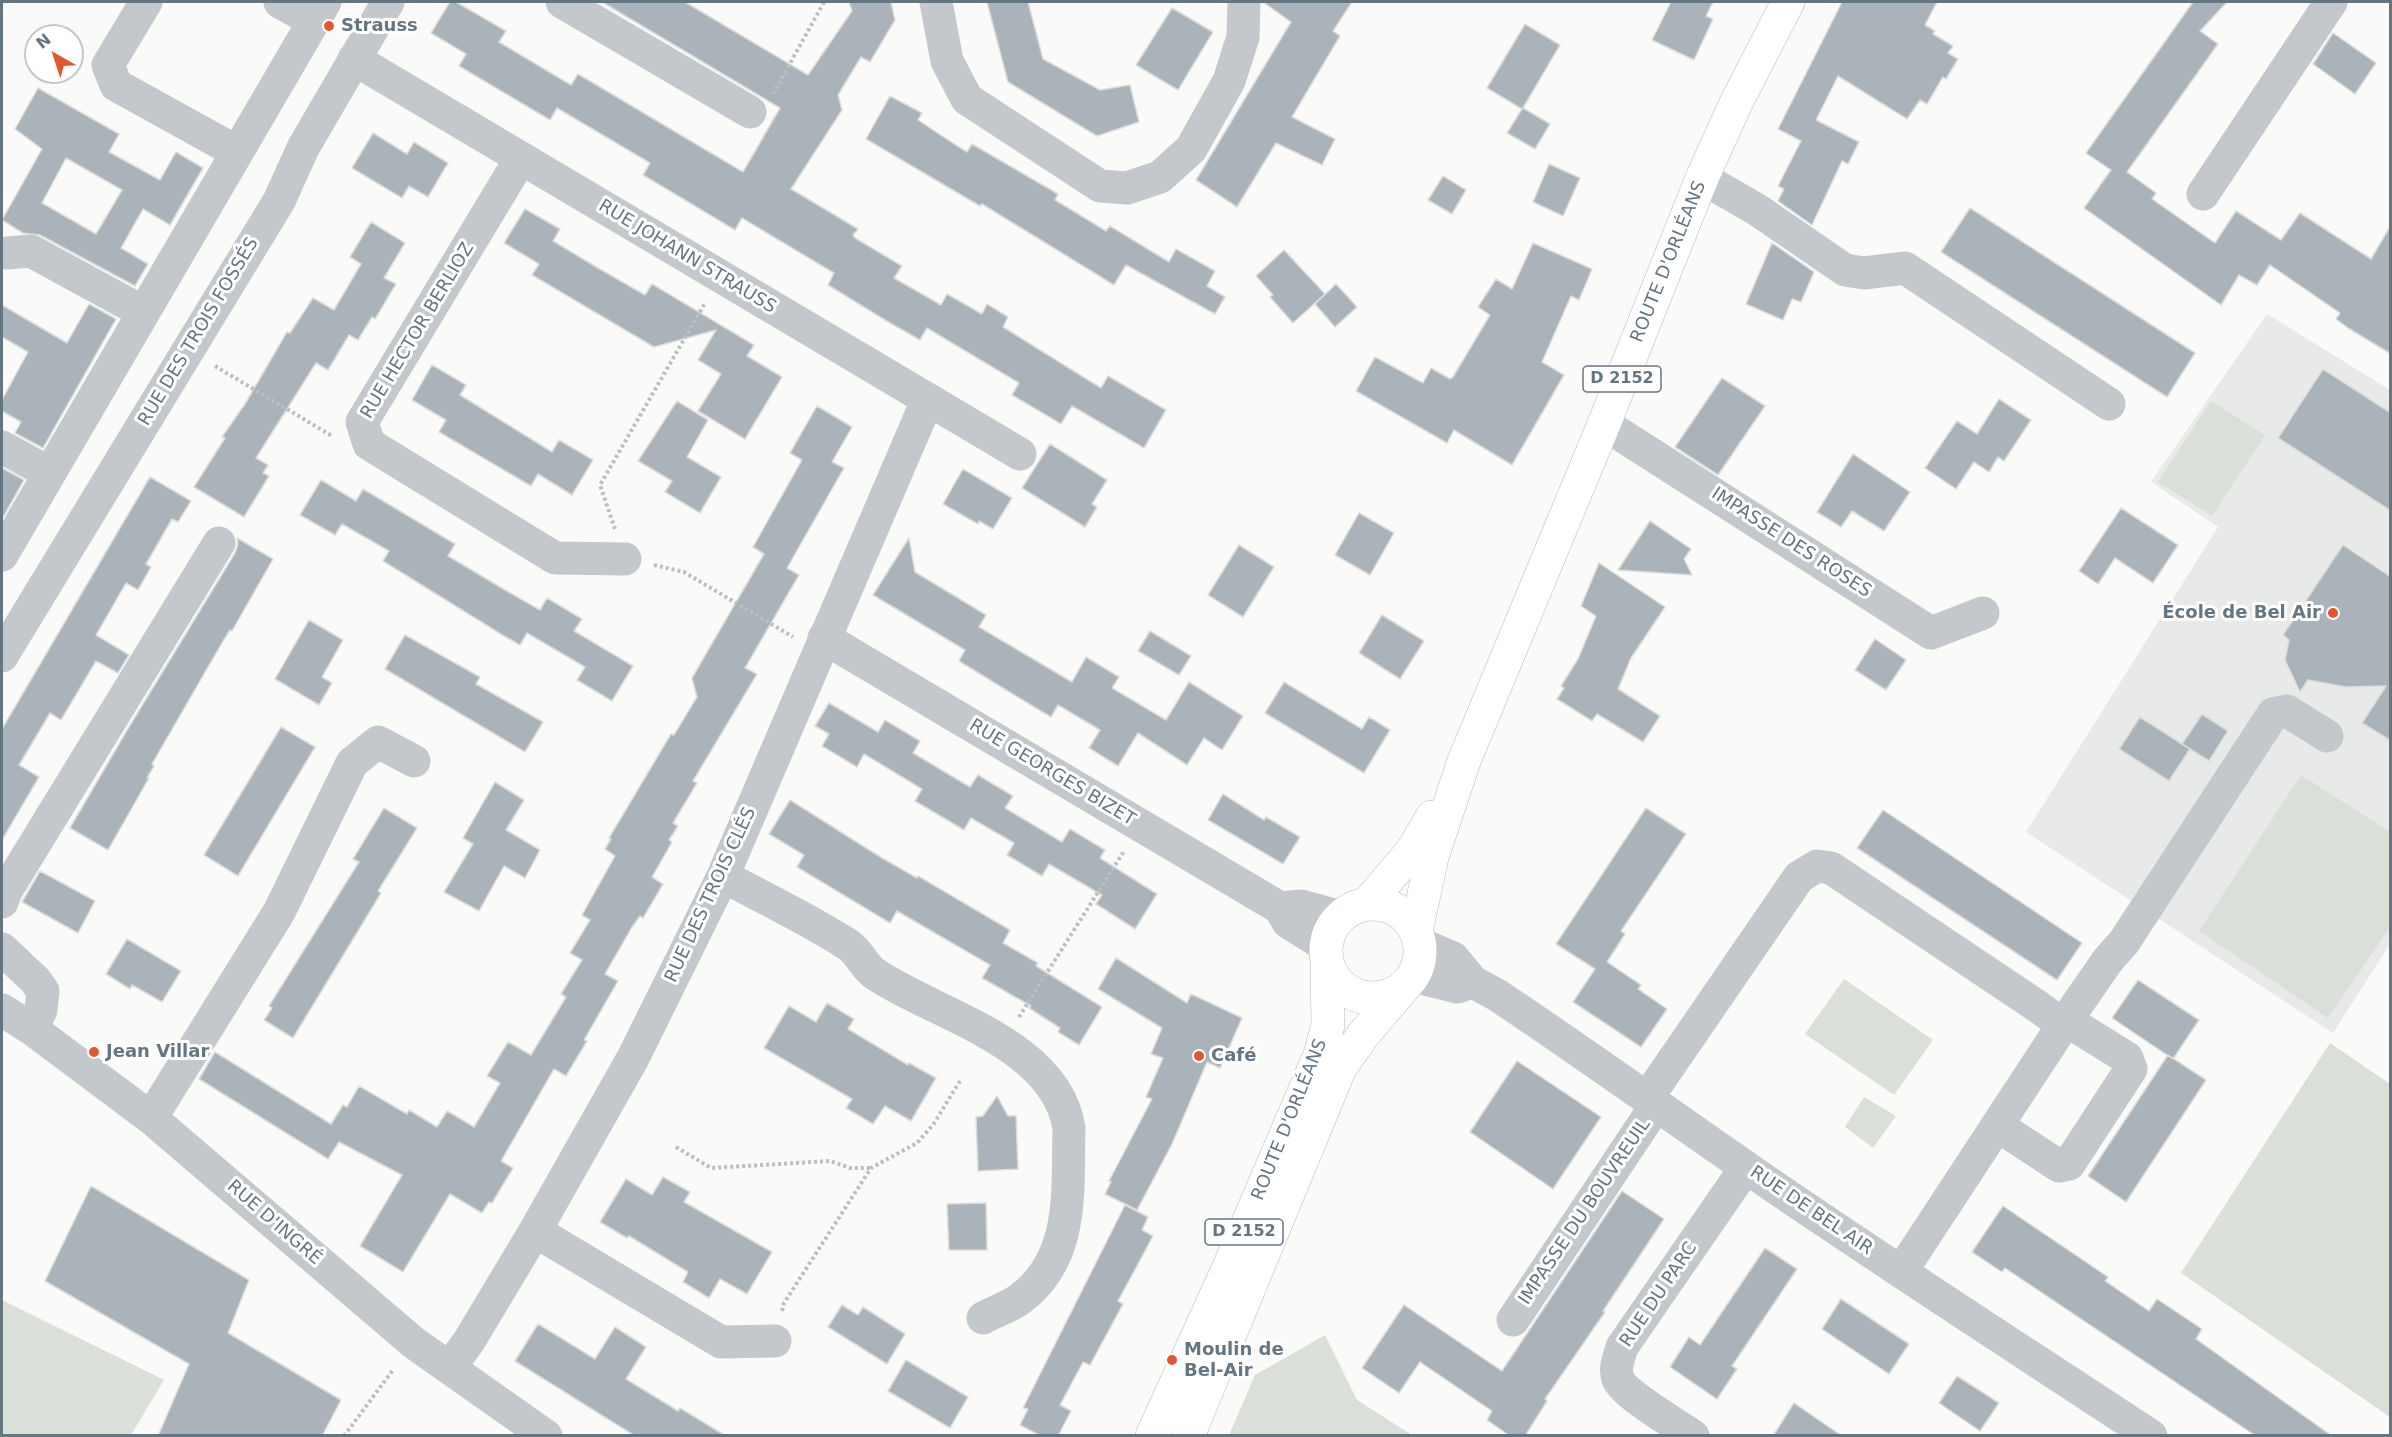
<!DOCTYPE html>
<meta charset="utf-8">
<style>
body{margin:0}
#map{position:relative;width:2392px;height:1437px;overflow:hidden;background:#fafaf8;font-family:"DejaVu Sans",sans-serif}
canvas{display:block}
.frame{position:absolute;inset:0;border:3px solid #657683;pointer-events:none}
.north{position:absolute;left:24px;top:24px;width:60px;height:60px;box-sizing:border-box;background:#fff;border:2px solid #c1c8cd;border-radius:50%;rotate:321deg;font-size:16px;font-weight:700;line-height:24px;text-align:center;color:#657683}
.north::after{content:'';display:block;margin:auto;width:21px;height:27px;background:#e4572e;clip-path:polygon(50% 0,100% 100%,50% 72%,0 100%)}
</style>
<div id="map">
<canvas width="2392" height="1437"></canvas>
<div class="frame"></div>
<div class="north">N</div>
</div>
<script>
const context = document.querySelector('canvas').getContext('2d');
context.lineJoin = 'round';
function fill(path, color) { context.fillStyle = color; context.fill(path, 'evenodd'); }
function strokePath(path, color, width, dash) { context.strokeStyle = color; context.lineWidth = width; context.lineCap = dash ? 'butt' : 'round'; context.setLineDash(dash || []); context.stroke(path); }
function label(font, color, halo, rows, align = 'center') {
  context.font = font + ' "DejaVu Sans",sans-serif'; context.lineWidth = 6; context.setLineDash([]); context.textBaseline = 'middle'; context.strokeStyle = halo; context.fillStyle = color; for (const [text, x, y, turn = 0] of rows) {
    context.save(); context.translate(x, y); context.rotate((+turn || 0) * Math.PI / 180); context.textAlign = isNaN(turn) ? turn : align; if (halo) context.strokeText(text, 0, 0); context.fillText(text, 0, 0); context.restore();
  }
}
const built = new Path2D(`
 M 2267,314 L 2390,390 L 2390,944 L 2333,1033 L 2026,832 L 2218,527 L 2151,482 Z`);
const green = new Path2D(`
 M 2211,401 L 2265,435 L 2212,516 L 2158,482 Z
 M 2301,775 L 2390,832 L 2390,927 L 2328,1018 L 2199,931 Z
 M 1844,979 L 1933,1040 L 1894,1095 L 1805,1034 Z
 M 2330,1043 L 2390,1084 L 2390,1417 L 2181,1273 Z
 M 1864,1097 L 1896,1116 L 1873,1148 L 1845,1127 Z
 M 2,1300 L 164,1380 L 131,1435 L 2,1435 Z
 M 1325,1335 L 1357,1400 L 1412,1435 L 1229,1435 L 1255,1375 Z`);
const building = new Path2D(`
 M 450,2 L 456,2 L 506,31 L 499,42 L 571,85 L 578,74 L 743,172 L 780,108 L 602,2 L 685,2 L 808,75 L 852,11 L 849,2 L 891,2 L 895,20 L 870,62 L 861,57 L 838,95 L 842,110 L 791,189 L 858,229 L 853,235 L 855,238 L 902,266 L 894,278 L 941,305 L 947,294 L 982,314 L 987,304 L 1008,317 L 1003,327 L 1101,388 L 1108,376 L 1166,410 L 1144,448 L 1072,406 L 1061,424 L 1012,395 L 1019,383 L 927,328 L 920,340 L 885,320 L 828,285 L 834,273 L 777,239 L 742,218 L 735,230 L 643,175 L 650,163 L 557,108 L 550,120 L 459,66 L 466,54 L 431,33 Z
 M 987,2 L 1028,2 L 1043,59 L 1100,90 L 1130,85 L 1139,122 L 1097,136 L 1008,82 Z
 M 1263,2 L 1352,2 L 1333,31 L 1340,36 L 1292,117 L 1335,139 L 1322,165 L 1276,143 L 1237,207 L 1196,180 L 1291,22 Z
 M 1671,2 L 1713,2 L 1706,16 L 1713,19 L 1694,60 L 1652,40 Z
 M 1842,2 L 1937,2 L 1925,25 L 1935,31 L 1933,34 L 1953,46 L 1948,53 L 1958,59 L 1946,79 L 1943,77 L 1927,104 L 1920,100 L 1907,119 L 1838,76 L 1816,120 L 1859,142 L 1848,164 L 1842,161 L 1812,225 L 1778,201 L 1784,189 L 1778,186 L 1801,141 L 1778,129 Z
 M 2193,2 L 2227,2 L 2200,31 L 2218,44 L 2127,172 L 2156,193 L 2152,199 L 2215,243 L 2236,211 L 2281,240 L 2300,213 L 2371,259 L 2391,225 L 2391,354 L 2348,328 L 2336,319 L 2340,313 L 2270,265 L 2257,285 L 2239,275 L 2221,305 L 2084,208 L 2111,170 L 2086,153 Z
 M 1172,8 L 1213,32 L 1178,90 L 1136,65 Z
 M 1525,24 L 1560,45 L 1523,108 L 1550,124 L 1535,149 L 1507,133 L 1522,109 L 1487,88 Z
 M 2333,33 L 2376,63 L 2355,94 L 2313,64 Z
 M 38,88 L 119,134 L 109,152 L 160,180 L 176,152 L 203,168 L 170,225 L 143,209 L 121,248 L 148,264 L 135,286 L 40,235 L 23,233 L 2,220 L 42,149 L 15,129 ZM 66,158 L 122,190 L 96,234 L 42,203 Z
 M 890,96 L 922,113 L 918,120 L 942,136 L 967,152 L 972,144 L 1058,194 L 1055,200 L 1106,231 L 1110,226 L 1169,262 L 1176,249 L 1215,271 L 1207,286 L 1225,297 L 1215,314 L 1126,265 L 1114,285 L 982,204 L 980,206 L 866,139 Z
 M 373,133 L 407,154 L 414,142 L 448,163 L 428,197 L 409,186 L 402,198 L 352,168 Z
 M 1549,164 L 1580,178 L 1563,216 L 1533,202 Z
 M 1443,176 L 1466,190 L 1452,214 L 1428,200 Z
 M 1970,208 L 2195,353 L 2167,397 L 1941,252 Z
 M 525,209 L 560,229 L 553,241 L 598,268 L 645,295 L 652,284 L 754,345 L 747,356 L 782,377 L 745,439 L 698,411 L 721,374 L 698,360 L 716,330 L 654,347 L 532,275 L 539,264 L 504,243 Z
 M 371,222 L 405,243 L 384,278 L 396,284 L 375,319 L 372,317 L 358,340 L 349,335 L 328,370 L 316,363 L 256,458 L 268,465 L 263,473 L 269,476 L 244,517 L 194,487 L 225,438 L 222,437 L 245,404 L 287,332 L 290,333 L 313,298 L 334,310 L 361,264 L 350,257 Z
 M 1533,243 L 1592,269 L 1579,300 L 1571,296 L 1542,362 L 1564,375 L 1512,465 L 1454,430 L 1447,443 L 1356,391 L 1375,357 L 1423,383 L 1431,368 L 1450,379 L 1453,377 L 1490,315 L 1478,307 L 1496,279 L 1512,289 Z
 M 1772,243 L 1814,272 L 1801,302 L 1792,299 L 1783,320 L 1746,304 Z
 M 1284,250 L 1325,294 L 1293,323 L 1270,297 L 1273,295 L 1256,276 Z
 M 1336,284 L 1357,307 L 1335,327 L 1315,304 Z
 M 89,304 L 116,319 L 43,448 L 15,433 L 21,422 L 2,411 L 2,400 L 28,352 L 2,337 L 2,305 L 67,343 Z
 M 432,365 L 466,385 L 460,395 L 552,452 L 559,440 L 593,460 L 572,495 L 538,474 L 531,486 L 439,432 L 446,420 L 412,400 Z
 M 2323,369 L 2391,413 L 2391,511 L 2278,438 Z
 M 1722,378 L 1765,406 L 1718,475 L 1675,447 Z
 M 1999,399 L 2031,420 L 2004,461 L 1998,457 L 1989,472 L 1974,462 L 1956,489 L 1925,468 L 1957,421 L 1977,434 Z
 M 677,401 L 708,420 L 687,457 L 721,477 L 700,513 L 665,492 L 672,481 L 638,461 Z
 M 817,406 L 852,427 L 832,462 L 844,468 L 787,568 L 799,575 L 745,668 L 757,674 L 693,781 L 697,783 L 673,823 L 678,826 L 669,840 L 672,842 L 652,877 L 663,884 L 643,918 L 640,916 L 632,927 L 605,974 L 618,981 L 584,1040 L 587,1041 L 566,1076 L 554,1069 L 501,1161 L 513,1168 L 492,1203 L 489,1202 L 482,1213 L 450,1194 L 403,1272 L 360,1246 L 402,1175 L 339,1142 L 328,1159 L 199,1079 L 215,1052 L 331,1124 L 343,1105 L 347,1107 L 359,1086 L 407,1114 L 409,1110 L 437,1127 L 447,1111 L 474,1127 L 500,1083 L 487,1076 L 508,1042 L 531,1055 L 566,997 L 561,994 L 582,960 L 570,953 L 590,920 L 582,915 L 615,856 L 605,849 L 611,839 L 609,838 L 671,734 L 674,735 L 697,697 L 692,678 L 764,554 L 753,547 L 802,460 L 790,453 Z
 M 1050,444 L 1107,480 L 1092,504 L 1097,507 L 1085,527 L 1022,488 Z
 M 1853,454 L 1910,492 L 1884,531 L 1852,511 L 1841,527 L 1817,512 Z
 M 2,468 L 24,480 L 2,519 Z
 M 963,469 L 1012,498 L 993,529 L 979,521 L 978,524 L 943,504 Z
 M 150,477 L 191,501 L 178,522 L 172,519 L 146,564 L 151,567 L 138,590 L 126,583 L 96,635 L 129,655 L 118,673 L 96,661 L 61,720 L 50,713 L 19,765 L 39,777 L 2,840 L 2,729 Z
 M 321,480 L 356,501 L 363,489 L 455,544 L 448,556 L 505,590 L 540,610 L 547,598 L 582,619 L 574,631 L 633,666 L 612,701 L 577,680 L 585,667 L 527,633 L 520,645 L 504,636 L 383,561 L 389,551 L 342,524 L 335,535 L 300,515 Z
 M 2121,508 L 2178,545 L 2153,583 L 2115,558 L 2098,584 L 2079,571 Z
 M 1359,513 L 1394,533 L 1370,575 L 1335,555 Z
 M 1650,521 L 1691,549 L 1684,559 L 1692,575 L 1618,570 Z
 M 237,538 L 273,559 L 232,631 L 230,630 L 223,641 L 152,764 L 154,766 L 147,778 L 149,778 L 108,850 L 70,828 L 126,732 L 235,553 L 238,544 Z
 M 909,538 L 915,572 L 986,615 L 979,627 L 1072,682 L 1086,657 L 1119,677 L 1112,688 L 1166,720 L 1189,682 L 1243,716 L 1222,750 L 1204,738 L 1187,765 L 1138,733 L 1118,766 L 1089,748 L 1100,730 L 1058,705 L 1051,717 L 1016,696 L 959,661 L 965,650 L 873,595 Z
 M 1239,545 L 1274,567 L 1243,617 L 1208,595 Z
 M 2343,545 L 2391,577 L 2391,741 L 2362,723 L 2386,686 L 2346,687 L 2308,680 L 2300,692 L 2285,660 L 2289,640 L 2283,635 Z
 M 1599,563 L 1665,607 L 1631,658 L 1618,689 L 1660,716 L 1643,742 L 1597,714 L 1592,721 L 1557,699 L 1564,688 L 1561,686 L 1578,659 L 1596,616 L 1581,606 Z
 M 1382,615 L 1424,641 L 1400,679 L 1359,653 Z
 M 309,620 L 343,640 L 322,677 L 332,683 L 319,705 L 275,679 Z
 M 1150,631 L 1191,656 L 1179,675 L 1138,651 Z
 M 405,635 L 480,677 L 476,684 L 543,722 L 525,752 L 385,669 Z
 M 1875,639 L 1906,660 L 1886,690 L 1855,670 Z
 M 1284,682 L 1362,729 L 1369,717 L 1390,730 L 1364,773 L 1265,713 Z
 M 829,703 L 878,732 L 885,720 L 920,741 L 913,753 L 970,787 L 978,775 L 1013,796 L 1005,808 L 1062,842 L 1070,829 L 1105,850 L 1100,858 L 1157,894 L 1135,929 L 1096,904 L 1102,895 L 1049,864 L 1042,876 L 1007,855 L 1014,843 L 971,818 L 964,830 L 915,801 L 922,789 L 864,754 L 857,767 L 822,746 L 829,734 L 815,726 Z
 M 2202,714 L 2228,731 L 2209,761 L 2182,744 Z
 M 2140,717 L 2190,749 L 2169,781 L 2119,749 Z
 M 281,727 L 315,747 L 238,876 L 204,855 Z
 M 495,782 L 524,800 L 506,830 L 540,850 L 525,878 L 504,866 L 479,911 L 444,892 L 473,844 L 463,838 Z
 M 1223,794 L 1264,820 L 1266,817 L 1300,837 L 1283,864 L 1208,820 Z
 M 790,800 L 882,858 L 917,878 L 918,876 L 1010,930 L 1003,943 L 1038,963 L 1036,966 L 1102,1007 L 1079,1045 L 1058,1032 L 1060,1028 L 1029,1008 L 1031,1006 L 982,978 L 990,965 L 897,911 L 890,923 L 797,867 L 804,855 L 769,834 Z
 M 384,808 L 417,828 L 378,891 L 381,893 L 293,1038 L 264,1020 L 272,1008 L 269,1006 L 359,862 L 353,859 Z
 M 1646,808 L 1686,834 L 1621,931 L 1625,934 L 1607,962 L 1641,985 L 1638,989 L 1667,1009 L 1641,1047 L 1573,1002 L 1595,969 L 1556,944 Z
 M 1883,810 L 2082,943 L 2057,980 L 1857,848 Z
 M 40,871 L 95,901 L 78,933 L 22,902 Z
 M 127,939 L 181,971 L 162,1002 L 132,985 L 130,989 L 106,974 Z
 M 1116,958 L 1187,1003 L 1191,994 L 1242,1018 L 1220,1068 L 1207,1062 L 1172,1144 L 1137,1210 L 1105,1194 L 1111,1182 L 1109,1181 L 1152,1099 L 1146,1097 L 1163,1058 L 1151,1054 L 1162,1028 L 1098,989 Z
 M 2138,980 L 2199,1020 L 2173,1059 L 2112,1018 Z
 M 827,1003 L 854,1019 L 848,1029 L 908,1065 L 909,1063 L 936,1078 L 911,1121 L 885,1106 L 873,1124 L 846,1108 L 852,1099 L 764,1048 L 789,1006 L 816,1022 Z
 M 2168,1055 L 2206,1080 L 2126,1202 L 2088,1176 Z
 M 1517,1061 L 1601,1117 L 1553,1189 L 1470,1132 Z
 M 997,1096 L 1008,1116 L 1016,1116 L 1018,1169 L 978,1171 L 976,1117 L 983,1116 Z
 M 663,1177 L 690,1192 L 684,1202 L 772,1252 L 747,1294 L 720,1279 L 709,1298 L 683,1282 L 688,1272 L 629,1236 L 627,1238 L 600,1222 L 626,1179 L 652,1195 Z
 M 91,1186 L 249,1280 L 228,1333 L 341,1400 L 322,1436 L 158,1436 L 189,1364 L 45,1281 Z
 M 1622,1191 L 1664,1219 L 1603,1311 L 1605,1312 L 1545,1399 L 1547,1401 L 1525,1436 L 1510,1436 L 1487,1420 L 1492,1411 L 1420,1362 L 1399,1393 L 1362,1368 L 1404,1305 L 1502,1371 Z
 M 986,1203 L 987,1250 L 949,1250 L 947,1204 Z
 M 1125,1205 L 1148,1217 L 1142,1230 L 1153,1236 L 1118,1301 L 1123,1304 L 1090,1365 L 1083,1362 L 1060,1405 L 1071,1411 L 1058,1436 L 1041,1436 L 1020,1425 L 1028,1409 L 1023,1408 Z
 M 2003,1206 L 2108,1277 L 2105,1281 L 2149,1311 L 2157,1299 L 2202,1329 L 2196,1339 L 2332,1436 L 2256,1436 L 2005,1268 L 2002,1272 L 1972,1252 Z
 M 1765,1248 L 1797,1269 L 1732,1366 L 1737,1369 L 1717,1399 L 1670,1367 L 1689,1337 L 1700,1345 Z
 M 1841,1299 L 1909,1344 L 1889,1374 L 1822,1329 Z
 M 842,1305 L 858,1315 L 863,1307 L 905,1334 L 887,1364 L 828,1327 Z
 M 538,1324 L 595,1359 L 615,1327 L 646,1347 L 626,1379 L 678,1411 L 680,1408 L 726,1436 L 635,1436 L 515,1361 Z
 M 906,1360 L 968,1397 L 950,1428 L 888,1391 Z
 M 1957,1376 L 1999,1403 L 1980,1431 L 1939,1403 Z
 M 1794,1403 L 1842,1436 L 1773,1436 Z`);
const path = new Path2D(`
 M 773,94 L 824,2
 M 215,366 L 332,436
 M 615,529 L 600,485 L 705,303
 M 654,565 L 684,572 L 793,637
 M 1019,1017 L 1124,851
 M 676,1147 L 711,1168 L 830,1161 L 850,1168 L 871,1168
 M 782,1311 L 784,1303 L 871,1168 L 917,1143 L 933,1125 L 960,1081
 M 344,1436 L 393,1370`);
const minor = new Path2D(`
 M 146,2 L 108,65 L 116,85 L 237,152
 M 280,2 L 314,21
 M 562,2 L 750,112
 M 936,2 L 947,61 L 967,99 L 1100,186 L 1127,188 L 1160,177 L 1191,149 L 1229,81 L 1243,37 L 1244,2
 M 354,59 L 1020,454
 M 521,158 L 362,422 L 369,444 L 555,558 L 625,559
 M 1702,178 L 1756,209 L 1845,270 L 1864,273 L 1905,268 L 2109,404
 M 2203,194 L 2331,2
 M 7,253 L 31,251 L 143,312
 M 1604,424 L 1931,633 L 1983,613
 M 2,447 L 49,473
 M 2,555 L 325,2
 M 824,638 L 1280,908 L 1288,922 L 1326,946
 M 2,656 L 279,201 L 303,148 L 388,2
 M 723,876 C 764,898 808,919 847,944 C 859,951 864,967 875,974 C 936,1015 1056,1043 1069,1128 C 1067,1189 1076,1257 1020,1299 C 1009,1307 994,1312 983,1318
 M 2,902 L 6,891 L 219,543
 M 1280,908 L 1301,906 L 1341,917
 M 1420,944 L 1453,958 L 1473,982 L 1497,995 C 1581,1051 1663,1110 1747,1168 C 1880,1260 2016,1347 2151,1436
 M 2,949 L 35,980 L 43,991 L 41,1010 L 32,1029
 M 1413,976 L 1457,987 L 1473,982
 M 2,1010 L 32,1029 L 151,1118 L 414,1343 L 546,1436
 M 2063,1025 L 2108,960 L 2124,942 L 2273,714 L 2287,711 L 2327,736
 M 1648,1097 L 1799,877 L 1817,866 L 1831,868 L 2037,1006 L 2063,1025 L 1901,1272
 M 151,1118 L 279,912 L 352,763 L 378,742 L 414,761
 M 1998,1126 L 2059,1166 L 2069,1164 L 2131,1069 L 2127,1058 L 2066,1020
 M 535,1231 L 721,1342 L 775,1341
 M 1513,1320 L 1657,1104
 M 450,1367 L 469,1341 L 535,1231 L 633,1058 L 723,876 L 927,401
 M 1693,1436 C 1677,1425 1624,1394 1618,1379 C 1614,1367 1619,1358 1622,1347 L 1746,1167`);
const major = new Path2D(`
 M 1367,904 L 1412,851 L 1432,817
 M1326 951a47 47 0 1 1 94 0a47 47 0 1 1-94 0Z
 M 1416,931 L 1432,857 L 1464,761 L 1604,424 L 1702,178 L 1736,103 L 1788,2
 M 1152,1436 L 1229,1267 L 1320,1055 L 1328,1025 L 1327,962
 M 1188,1436 L 1340,1068 L 1363,1035 L 1405,986`);
const markers = [
 [329,26,6,"#e4572e"],
 [2333,613,6,"#e4572e"],
 [94,1052,6,"#e4572e"],
 [1199,1056,6,"#e4572e"],
 [1172,1360,6,"#e4572e"]
];
const shields = [
 [1622,379,78],
 [1244,1232,78]
];
const shieldNames = [
 ["D 2152",1622,379],
 ["D 2152",1244,1232]
];
const poiNames = [
 ["Strauss",341,26],
 ["École de Bel Air",2321,613,"right"],
 ["Jean Villar",106,1052],
 ["Café",1211,1056],
 ["Moulin de",1184,1350],
 ["Bel-Air",1184,1371]
];
const streetNames = [
 ["RUE JOHANN STRAUSS",687,257,31],
 ["ROUTE D'ORLÉANS",1669,262,-68],
 ["RUE HECTOR BERLIOZ",418,331,-59],
 ["RUE DES TROIS FOSSÉS",199,332,-59],
 ["IMPASSE DES ROSES",1791,543,33],
 ["RUE GEORGES BIZET",1052,773,31],
 ["RUE DES TROIS CLÉS",711,895,-65],
 ["ROUTE D'ORLÉANS",1290,1120,-68],
 ["RUE DE BEL AIR",1811,1211,34],
 ["IMPASSE DU BOUVREUIL",1585,1212,-56],
 ["RUE D'INGRÉ",274,1223,41],
 ["RUE DU PARC",1659,1295,-56]
];
fill(built, '#e8e9e9');
fill(green, '#dadfd7');
fill(building, '#aab3b9');
strokePath(building, '#dcdcda', 1.5);
strokePath(major, '#b5babe', 34);
strokePath(path, '#bbbfc2', 4, [3, 3]);
strokePath(minor, '#c3c8cc', 33);
strokePath(major, '#fff', 33);
for (const [x, y, r, color] of markers) { const dot = new Path2D(); dot.arc(x, y, r, 0, 2 * Math.PI); context.fillStyle = color; context.fill(dot); strokePath(dot, '#fff', 2); }
for (const [x, y, w] of shields) { const box = new Path2D(); box.roundRect(x - w / 2, y - 13, w, 26, 4.5); context.fillStyle = '#fff'; context.fill(box); strokePath(box, '#657683', 1.5); }
label('bold 16px', '#657683', null, shieldNames);
label('bold 18px', '#657683', '#fff', poiNames, 'left');
label('18px', '#657683', '#fff', streetNames);
</script>
